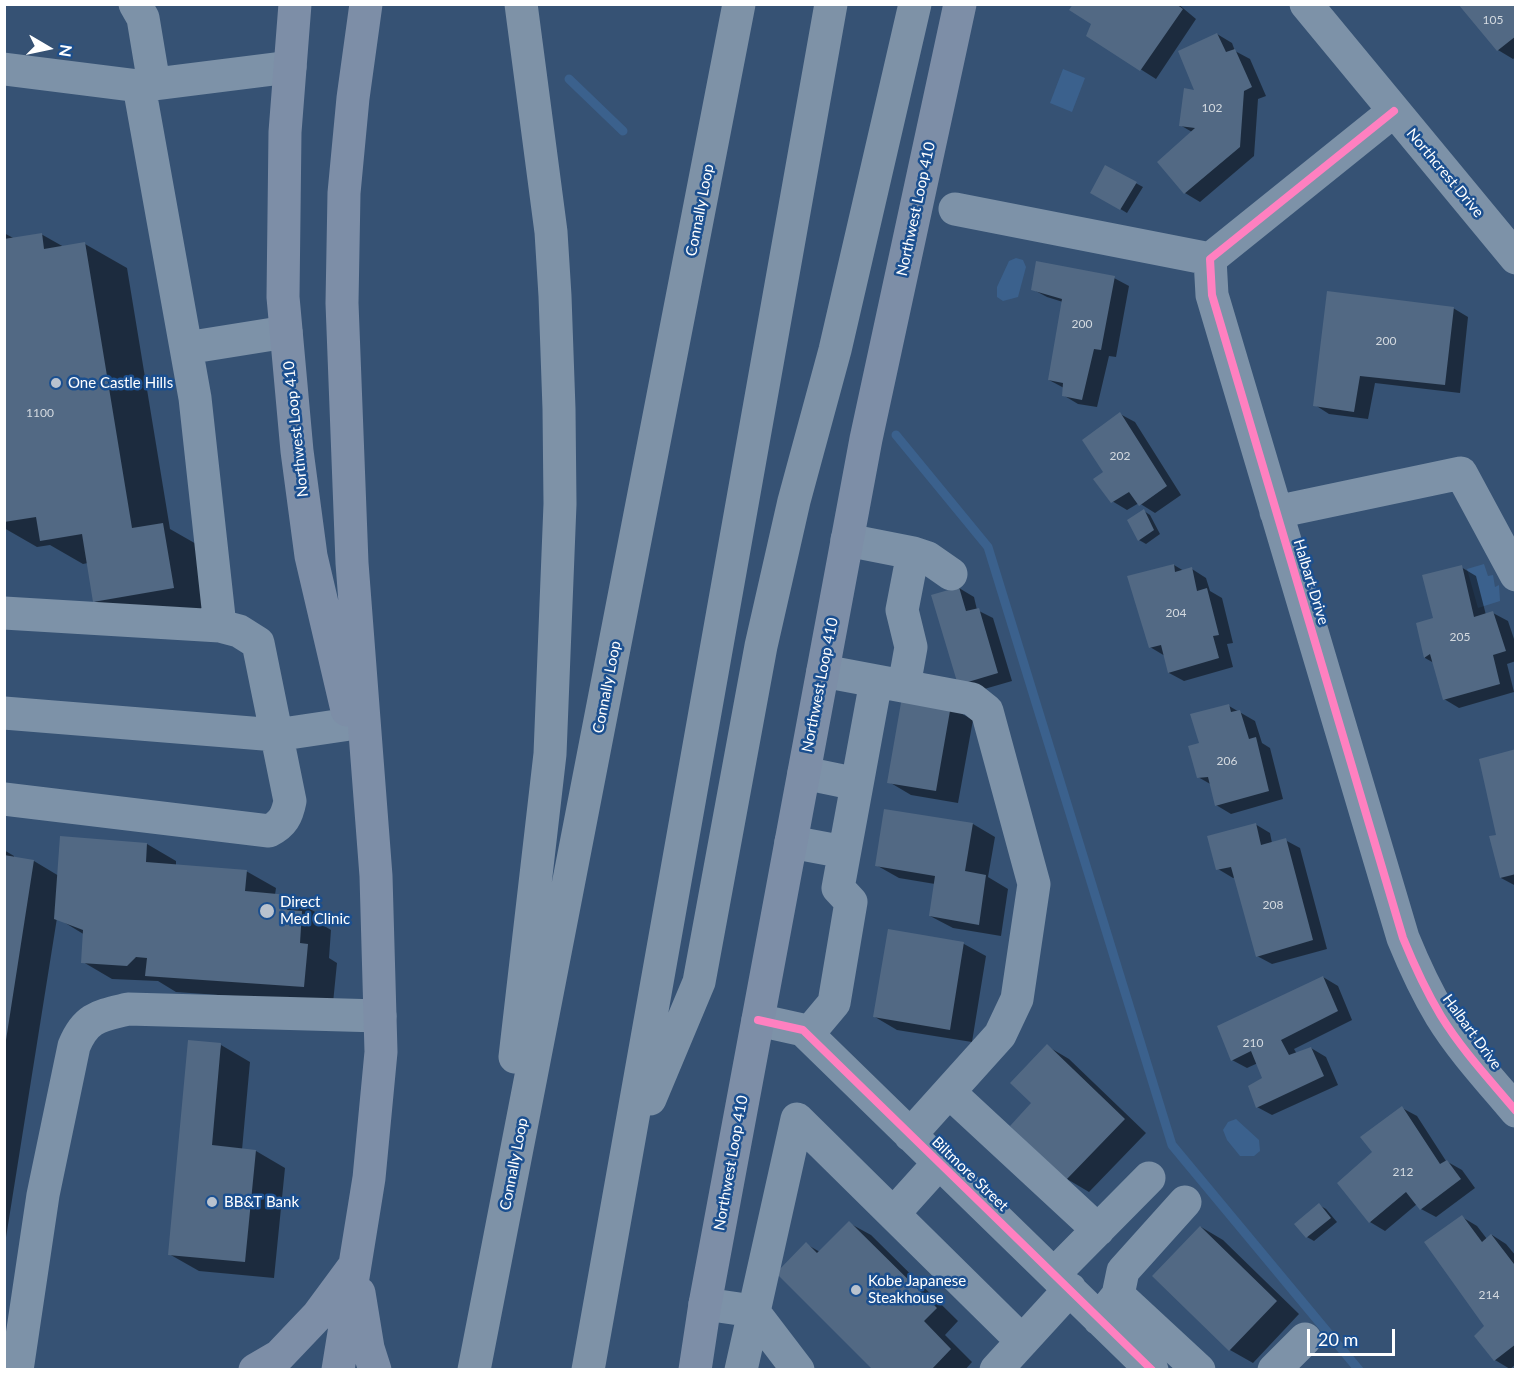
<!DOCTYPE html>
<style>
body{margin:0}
#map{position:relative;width:1520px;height:1374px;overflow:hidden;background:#365274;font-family:Lato,sans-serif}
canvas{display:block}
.frame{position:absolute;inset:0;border:6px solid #fff;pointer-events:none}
.north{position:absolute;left:18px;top:18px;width:60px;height:60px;-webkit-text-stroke:4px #1b4f8f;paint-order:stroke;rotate:99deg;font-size:16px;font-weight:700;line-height:24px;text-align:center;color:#fff}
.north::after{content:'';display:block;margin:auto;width:21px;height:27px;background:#fff;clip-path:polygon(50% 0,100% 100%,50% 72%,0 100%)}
.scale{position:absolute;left:1307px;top:1329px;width:88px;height:27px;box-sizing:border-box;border:3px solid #fff;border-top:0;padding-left:8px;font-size:18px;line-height:21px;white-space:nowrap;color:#fff;-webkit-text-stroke:4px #1b4f8f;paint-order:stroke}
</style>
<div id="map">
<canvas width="1520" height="1374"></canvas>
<div class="frame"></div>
<div class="north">N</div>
<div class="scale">20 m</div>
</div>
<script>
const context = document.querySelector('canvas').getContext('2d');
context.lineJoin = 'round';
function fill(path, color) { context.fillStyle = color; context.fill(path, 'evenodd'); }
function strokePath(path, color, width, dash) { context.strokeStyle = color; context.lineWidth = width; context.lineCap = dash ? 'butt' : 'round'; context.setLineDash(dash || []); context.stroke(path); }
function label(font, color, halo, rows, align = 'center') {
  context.font = font + ' Lato,sans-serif'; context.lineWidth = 5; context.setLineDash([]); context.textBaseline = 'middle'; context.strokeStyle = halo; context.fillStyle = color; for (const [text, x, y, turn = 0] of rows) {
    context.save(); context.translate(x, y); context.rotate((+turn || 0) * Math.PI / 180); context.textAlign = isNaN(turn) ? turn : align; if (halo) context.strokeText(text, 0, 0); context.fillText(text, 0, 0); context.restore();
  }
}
const water = new Path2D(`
 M 1063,69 L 1085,78 L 1072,112 L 1050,103 Z
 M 1016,258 L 1023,260 L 1026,267 L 1018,297 L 1003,301 L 997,297 L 997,287 L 1009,261 Z
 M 1484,564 L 1488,576 L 1493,575 L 1495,587 L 1499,585 L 1500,601 L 1478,608 L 1467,569 Z
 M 1236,1119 L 1259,1140 L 1260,1151 L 1254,1156 L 1240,1156 L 1227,1140 L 1223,1130 L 1228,1122 Z`);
const shadow = new Path2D(`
 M 1075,4 L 1178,4 L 1196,19 L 1156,79 L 1088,36 L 1093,24 Z
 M 1460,4 L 1516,4 L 1516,57 L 1513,59 L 1498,50 Z
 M 1217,34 L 1232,43 L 1235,51 L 1250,59 L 1266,96 L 1258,99 L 1254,156 L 1200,202 L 1185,193 L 1192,132 L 1180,125 L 1197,93 Z
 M 1106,167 L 1143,187 L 1127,213 L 1092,192 Z
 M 4,233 L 15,239 L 41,234 L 64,247 L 85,244 L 127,268 L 170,529 L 205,549 L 215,612 L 136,625 L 94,601 L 88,563 L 83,564 L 50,545 L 37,547 L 4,528 Z
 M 1114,278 L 1129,286 L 1116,357 L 1109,356 L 1097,407 L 1078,404 L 1063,395 L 1064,388 L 1049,380 L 1063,302 L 1047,297 L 1032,289 Z
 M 1453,308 L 1468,317 L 1460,393 L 1375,383 L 1368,419 L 1329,414 L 1315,405 Z
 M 1120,414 L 1135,422 L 1181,495 L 1155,513 L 1139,503 L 1127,510 L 1112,501 L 1105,472 Z
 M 1144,511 L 1150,515 L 1160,534 L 1146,544 L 1139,540 Z
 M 1174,565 L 1184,571 L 1192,569 L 1206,578 L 1210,591 L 1222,598 L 1233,643 L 1227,644 L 1233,667 L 1184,681 L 1169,673 L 1165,656 L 1150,647 L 1129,578 Z
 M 1461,567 L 1476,576 L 1486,615 L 1493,613 L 1508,621 L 1516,645 L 1516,661 L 1507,664 L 1514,692 L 1459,708 L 1444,699 L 1434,663 L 1425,658 L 1418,624 L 1435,619 Z
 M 959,588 L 974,597 L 977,610 L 993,618 L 1012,681 L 974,692 L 959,684 Z
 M 1229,706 L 1255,721 L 1262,743 L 1270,748 L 1283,799 L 1231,814 L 1216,805 L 1212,785 L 1198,777 L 1201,744 Z
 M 950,707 L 973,720 L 958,803 L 911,795 L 889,782 Z
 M 1516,750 L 1516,886 L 1501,878 Z
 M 973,824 L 995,837 L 988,877 L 1008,889 L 1001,936 L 953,928 L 930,916 L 935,884 L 899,878 L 876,865 Z
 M 1255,824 L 1270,833 L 1272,843 L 1285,840 L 1300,848 L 1327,949 L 1272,964 L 1257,956 L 1236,877 L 1233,878 L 1218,869 Z
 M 62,838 L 147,844 L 176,861 L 176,866 L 246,871 L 276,888 L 275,895 L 287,896 L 317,913 L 316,921 L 331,930 L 329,958 L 337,963 L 333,1003 L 176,992 L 158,981 L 112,979 L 83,962 L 85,935 L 57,918 L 4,1250 L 4,850 L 14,856 L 14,858 L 34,861 L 59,876 Z
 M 889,931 L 964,944 L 986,956 L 972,1042 L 897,1030 L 875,1017 Z
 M 1323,977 L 1338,986 L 1352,1020 L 1294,1049 L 1297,1054 L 1311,1048 L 1326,1057 L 1338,1085 L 1272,1115 L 1257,1107 L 1264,1078 L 1258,1063 L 1247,1068 L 1232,1060 Z
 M 221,1045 L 250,1062 L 242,1150 L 256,1151 L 285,1168 L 274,1278 L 199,1271 L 169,1254 Z
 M 1047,1046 L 1069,1059 L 1146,1133 L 1089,1192 L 1067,1179 L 1034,1103 Z
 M 1402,1108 L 1417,1116 L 1446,1161 L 1462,1170 L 1475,1188 L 1436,1217 L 1421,1209 L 1417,1204 L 1385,1231 L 1370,1222 L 1339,1184 L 1374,1152 Z
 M 1319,1205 L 1326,1209 L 1337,1222 L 1314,1241 L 1307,1237 Z
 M 1462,1217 L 1477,1226 L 1487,1239 L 1492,1235 L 1506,1244 L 1516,1256 L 1516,1364 L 1510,1369 L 1495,1360 L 1476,1337 L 1486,1326 Z
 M 849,1223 L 871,1235 L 958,1321 L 945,1335 L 972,1362 L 965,1370 L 876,1370 L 806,1244 L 820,1252 Z
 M 1201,1227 L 1223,1240 L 1299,1314 L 1253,1363 L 1230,1350 L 1154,1276 Z`);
const stream = new Path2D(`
 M 569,79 L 623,131
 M 896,435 L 988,547 L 1172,1145 L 1359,1370`);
const building = new Path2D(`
 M 1073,4 L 1176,4 L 1183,9 L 1140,71 L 1086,36 L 1091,24 L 1069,10 Z
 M 1458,4 L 1516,4 L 1516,36 L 1497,51 Z
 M 1217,33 L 1226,52 L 1235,49 L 1252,87 L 1244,91 L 1240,147 L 1184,194 L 1157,162 L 1195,128 L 1179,126 L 1184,88 L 1194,90 L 1178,51 Z
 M 1105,165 L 1137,182 L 1120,210 L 1090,193 Z
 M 42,233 L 44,249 L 85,242 L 132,528 L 163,523 L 174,588 L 93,602 L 82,534 L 40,541 L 36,517 L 4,522 L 4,239 Z
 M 1036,261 L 1115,276 L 1101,350 L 1094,349 L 1082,400 L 1062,396 L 1063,383 L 1048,380 L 1062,299 L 1031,290 Z
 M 1327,291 L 1454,307 L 1445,385 L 1360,376 L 1354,412 L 1313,406 Z
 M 1120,412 L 1167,486 L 1139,506 L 1129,492 L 1111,503 L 1093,479 L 1103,472 L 1082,440 Z
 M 1144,509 L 1154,530 L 1138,541 L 1127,520 Z
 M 1174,564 L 1175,572 L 1192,567 L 1197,591 L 1207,588 L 1219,635 L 1213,636 L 1219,658 L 1168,673 L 1161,645 L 1149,648 L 1127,576 Z
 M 1462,565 L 1474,617 L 1493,611 L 1506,651 L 1493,655 L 1500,684 L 1443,700 L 1430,654 L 1424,658 L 1416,623 L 1433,618 L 1422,575 Z
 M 959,587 L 966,611 L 979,608 L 998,673 L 958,685 L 931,595 Z
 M 902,697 L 951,705 L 936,791 L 887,783 Z
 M 1229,704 L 1231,712 L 1240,710 L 1249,739 L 1256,737 L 1269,791 L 1215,806 L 1208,777 L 1197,778 L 1188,746 L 1199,743 L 1190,714 Z
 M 1516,749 L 1516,874 L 1500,878 L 1489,836 L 1496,835 L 1479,759 Z
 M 884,809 L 973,823 L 965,871 L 986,875 L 979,925 L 929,916 L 935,876 L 875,866 Z
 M 1256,823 L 1261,845 L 1286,838 L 1313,940 L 1256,957 L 1231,867 L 1216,870 L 1207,836 Z
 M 60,836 L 147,843 L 146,862 L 247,870 L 245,891 L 288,895 L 287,910 L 302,911 L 300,943 L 308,944 L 304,987 L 145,976 L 147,958 L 136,957 L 127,966 L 81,963 L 83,930 L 54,919 Z
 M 4,855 L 34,860 L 6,1040 L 4,1039 Z
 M 888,929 L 964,942 L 950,1030 L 873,1017 Z
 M 1323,976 L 1338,1011 L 1281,1040 L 1289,1055 L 1311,1047 L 1324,1076 L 1256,1108 L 1248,1086 L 1262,1078 L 1251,1051 L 1231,1061 L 1217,1026 Z
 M 188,1040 L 221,1043 L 212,1145 L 256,1150 L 245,1262 L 168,1255 Z
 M 1047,1044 L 1125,1119 L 1066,1180 L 1010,1126 L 1031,1103 L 1010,1083 Z
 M 1402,1106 L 1440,1164 L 1447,1160 L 1461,1179 L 1420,1210 L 1406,1192 L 1369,1223 L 1337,1183 L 1372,1152 L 1360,1137 Z
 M 1319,1203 L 1331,1218 L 1306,1238 L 1294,1224 Z
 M 1462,1215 L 1482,1242 L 1491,1234 L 1514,1264 L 1516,1263 L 1516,1344 L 1494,1361 L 1474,1336 L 1484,1326 L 1424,1242 Z
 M 849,1221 L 937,1308 L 924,1321 L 951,1349 L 931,1370 L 873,1370 L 776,1273 L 806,1242 L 817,1253 Z
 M 1200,1226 L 1277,1301 L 1229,1351 L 1152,1276 Z`);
const minor = new Path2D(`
 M 135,4 L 143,18 L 154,84
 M 1306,4 L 1516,258
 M 4,69 L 139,86 L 290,67
 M 1394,111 L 1210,259 L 1212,295 L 1403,938 C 1414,965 1426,991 1441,1016 C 1462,1050 1490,1080 1516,1111
 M 955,209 L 1210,259
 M 186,348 L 286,332
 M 1276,512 L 1461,473 L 1516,575
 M 847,540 L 913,553 L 928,558 L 951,574
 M 4,613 L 220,626
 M 823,671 L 972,699 L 987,711 L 1034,884 L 1017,999 L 1000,1035 L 910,1135
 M 904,686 L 911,647 L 902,610 L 913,553
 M 4,713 L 276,735 L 350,724
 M 804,773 L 857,784
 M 4,799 L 269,831 C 283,824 287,816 290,801 L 258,643 L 239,631 L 220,626 L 195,398 L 139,86
 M 791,842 L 844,852
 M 758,1020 L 803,1030 L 1152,1370
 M 808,1034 L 834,1003 L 851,902 L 838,888 L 876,681
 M 949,1092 L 1098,1230
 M 894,1213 L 939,1163
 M 1054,1274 L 1149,1178
 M 1118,1295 L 1199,1370
 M 705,1304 L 753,1311 L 798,1370
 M 1099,1319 L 1118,1295 L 1123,1271 L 1185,1202
 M 17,1370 L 43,1195 L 74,1046 C 86,1017 99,1016 128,1009 L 380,1016
 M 741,1370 L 797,1119 L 1021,1340
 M 996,1370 L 1070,1289
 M 1274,1370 L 1305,1339`);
const major = new Path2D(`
 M 295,4 L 285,132 L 283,297 L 297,451 L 311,556 L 347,710
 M 359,1293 L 368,1348 L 375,1370
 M 255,1370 L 279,1356 L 318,1315 L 352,1269
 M 338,1370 L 369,1178 L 381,1052 L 376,876 L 352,563 L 342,303 L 344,193 L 353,98 L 366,4
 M 695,1370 L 705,1304 L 866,439 L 960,4`);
const highway = new Path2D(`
 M 515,1057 L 550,754 L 560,504 L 559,409 L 555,296 L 551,232 L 521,4
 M 650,1099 L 699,982 L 761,646 L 794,501 L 835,350 L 915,4
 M 474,1370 L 739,4
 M 588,1370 L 831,4`);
const cycleway = new Path2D(`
 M 1394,111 L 1210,259 L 1212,295 L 1403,938 C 1414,965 1426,991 1441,1016 C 1462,1050 1490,1080 1516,1111
 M 758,1020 L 803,1030 L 1152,1370`);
const markers = [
 [56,383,6,"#b9c2ce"],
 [267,911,8,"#b9c2ce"],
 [212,1202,6,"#b9c2ce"],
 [856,1290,6,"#b9c2ce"]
];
const numberNames = [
 ["105",1493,20],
 ["102",1212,108],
 ["200",1082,324],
 ["200",1386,341],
 ["1100",40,413],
 ["202",1120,456],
 ["204",1176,613],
 ["205",1460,637],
 ["206",1227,761],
 ["208",1273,905],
 ["210",1253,1043],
 ["212",1403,1172],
 ["214",1489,1295]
];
const streetNames = [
 ["Northcrest Drive",1445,173,50],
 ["Northwest Loop 410",916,209,-78],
 ["Connally Loop",700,210,-79],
 ["Northwest Loop 410",296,429,-96],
 ["Halbart Drive",1311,582,73],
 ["Northwest Loop 410",820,685,-79],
 ["Connally Loop",607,687,-79],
 ["Halbart Drive",1472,1032,54],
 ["Northwest Loop 410",731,1163,-80],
 ["Connally Loop",514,1164,-79],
 ["Biltmore Street",970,1174,44]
];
const poiNames = [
 ["One Castle Hills",68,383],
 ["Direct",280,902],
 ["Med Clinic",280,919],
 ["BB&T Bank",224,1202],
 ["Kobe Japanese",868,1281],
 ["Steakhouse",868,1298]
];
fill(water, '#3b618d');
fill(shadow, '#0007');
strokePath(stream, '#3b618d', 9);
fill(building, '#526984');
strokePath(minor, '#7d92a8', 33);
strokePath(major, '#7d8ea7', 33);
strokePath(highway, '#7e92a7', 33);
strokePath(cycleway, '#ff80c0', 8);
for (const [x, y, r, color] of markers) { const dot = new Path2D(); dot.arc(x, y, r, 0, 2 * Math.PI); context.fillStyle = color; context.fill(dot); strokePath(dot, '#1b4f8f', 2); }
label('12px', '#d4dae0', null, numberNames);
label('15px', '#fff', '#1b4f8f', streetNames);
label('15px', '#fff', '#1b4f8f', poiNames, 'left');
</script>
